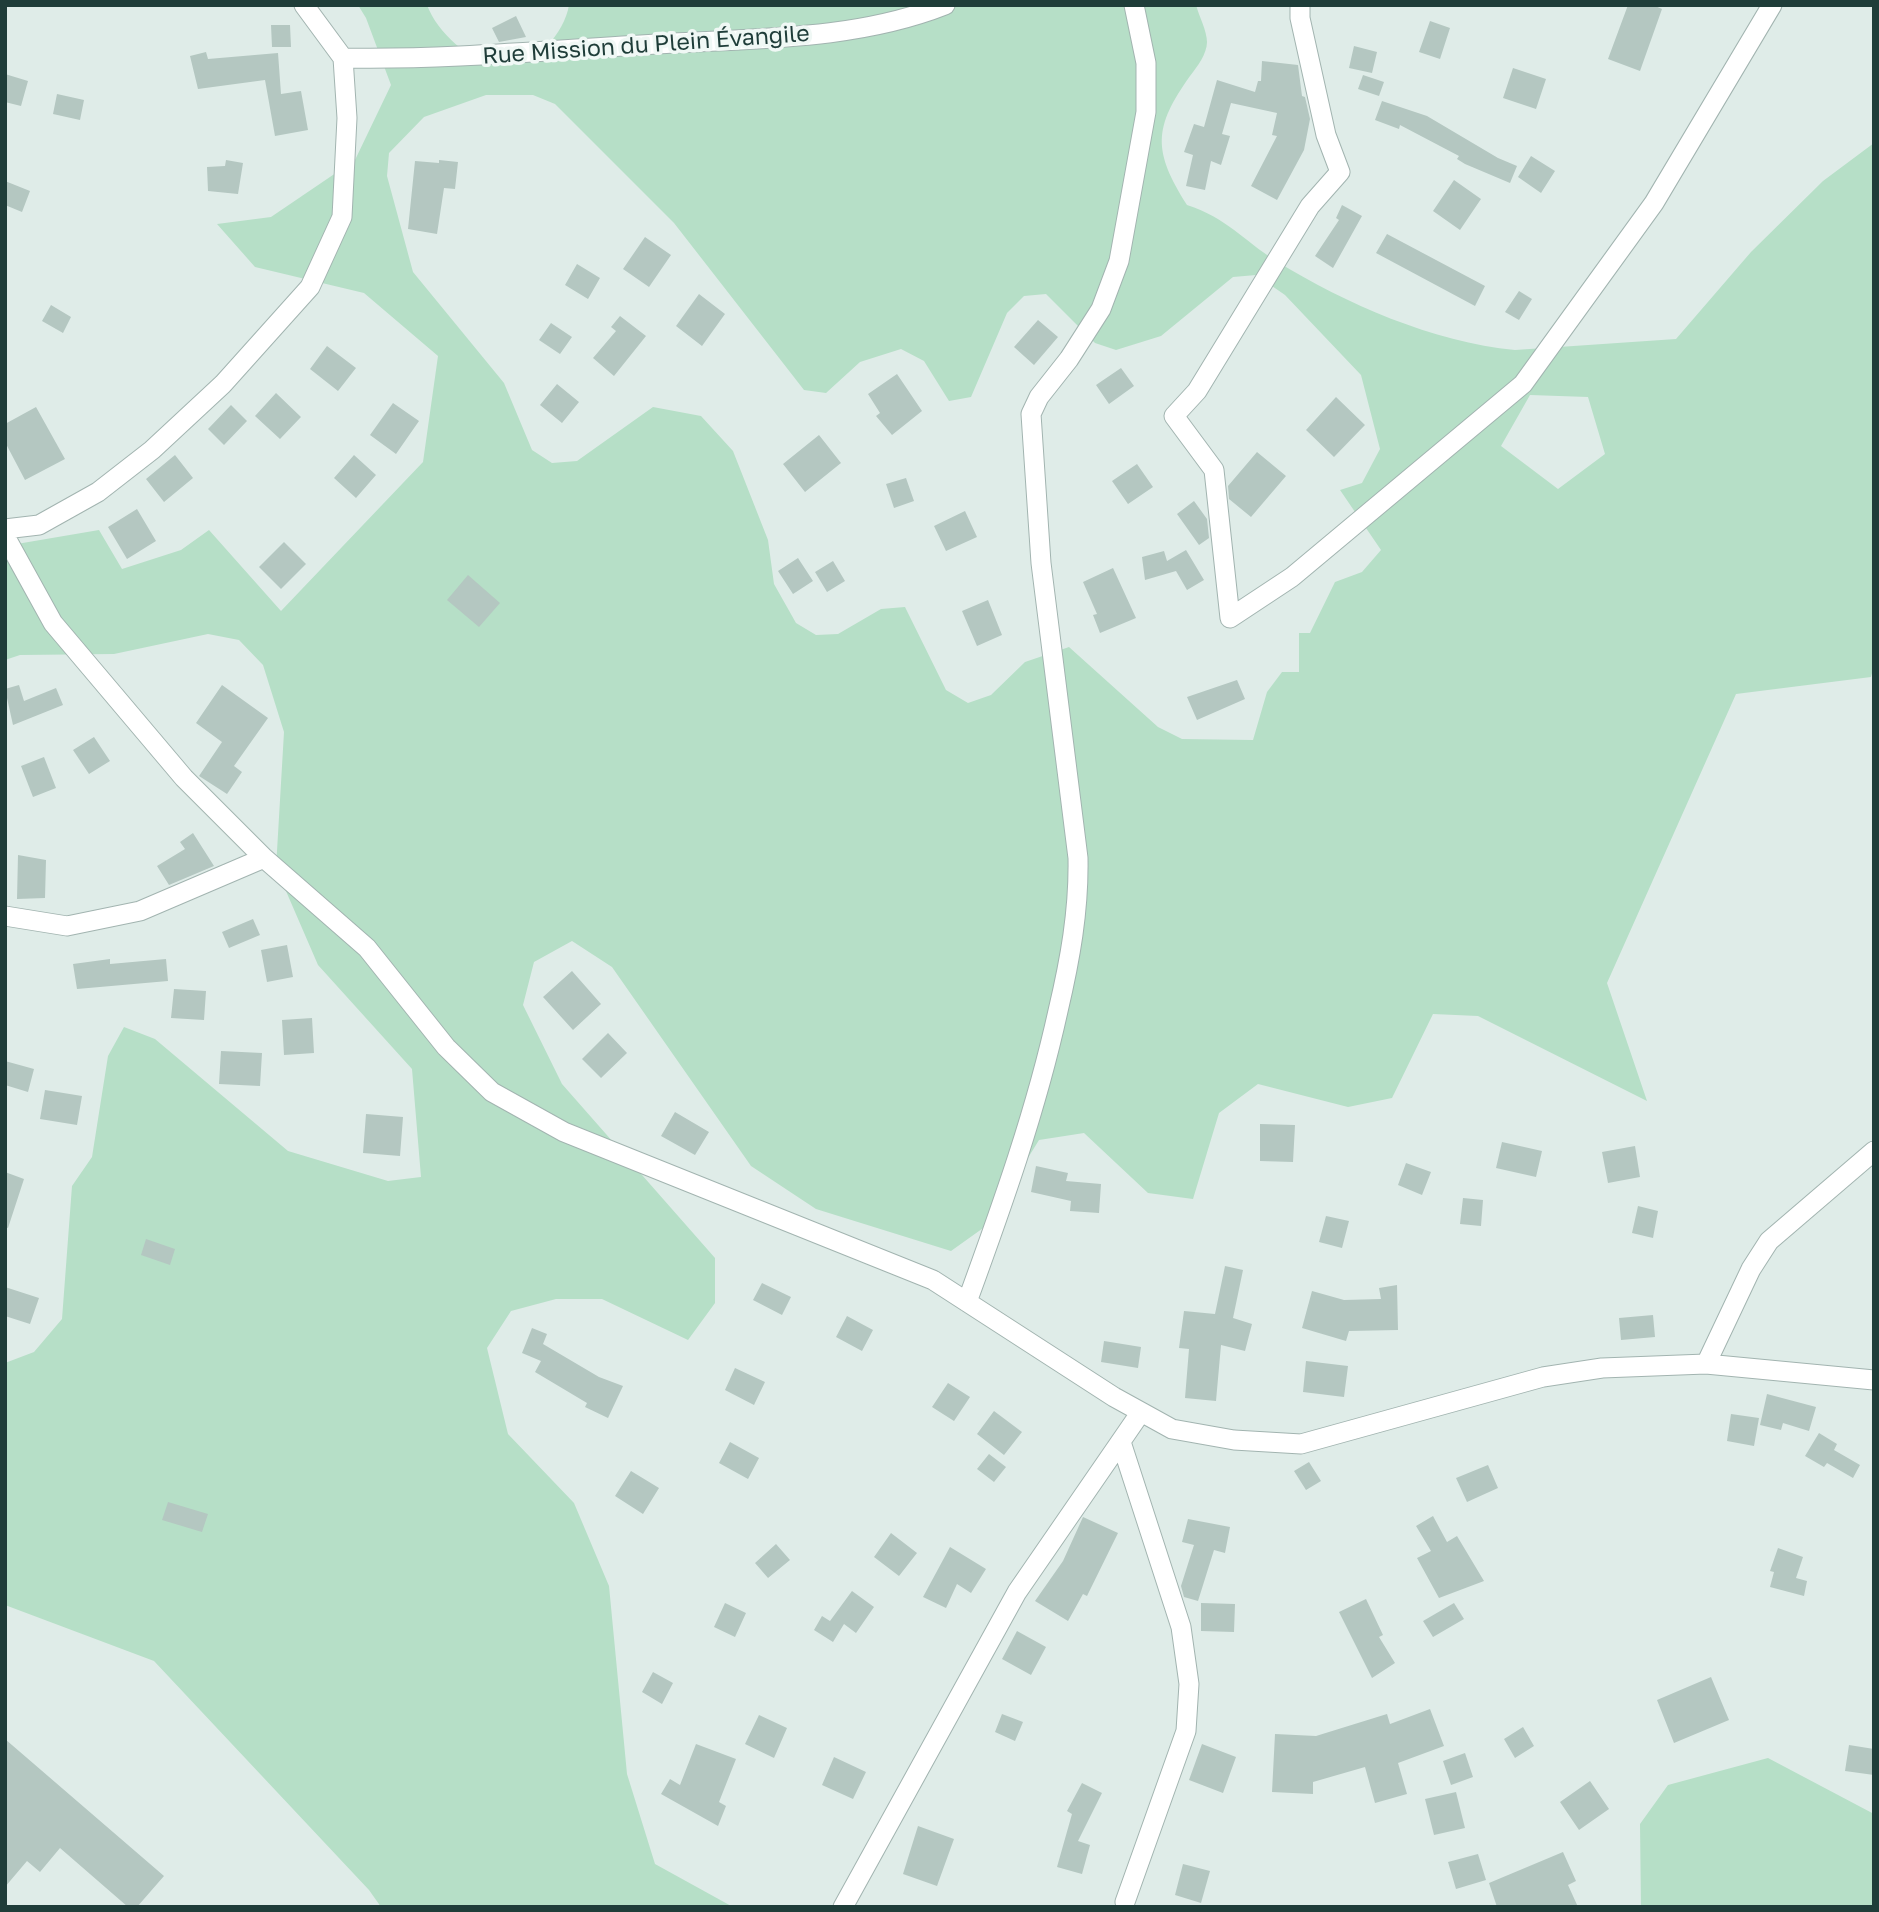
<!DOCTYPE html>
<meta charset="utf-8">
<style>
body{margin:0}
#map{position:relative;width:1879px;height:1912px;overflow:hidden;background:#dfece8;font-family:"Golos Text",sans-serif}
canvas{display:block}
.frame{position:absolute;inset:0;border:7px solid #1f3d39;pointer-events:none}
</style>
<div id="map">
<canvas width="1879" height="1912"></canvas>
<div class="frame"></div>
</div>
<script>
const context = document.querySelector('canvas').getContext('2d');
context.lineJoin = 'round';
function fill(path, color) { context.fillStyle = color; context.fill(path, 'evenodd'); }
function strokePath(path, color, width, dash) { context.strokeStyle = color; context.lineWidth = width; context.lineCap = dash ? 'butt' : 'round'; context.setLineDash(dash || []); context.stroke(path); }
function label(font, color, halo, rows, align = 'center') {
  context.font = font + ' "Golos Text",sans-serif'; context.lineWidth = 7; context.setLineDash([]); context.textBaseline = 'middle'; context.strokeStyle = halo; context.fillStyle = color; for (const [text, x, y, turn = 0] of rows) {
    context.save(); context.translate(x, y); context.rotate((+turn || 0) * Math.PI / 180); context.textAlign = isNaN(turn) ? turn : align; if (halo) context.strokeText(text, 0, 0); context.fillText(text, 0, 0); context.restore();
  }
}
const green = new Path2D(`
 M 358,5 L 427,5 C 437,32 470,63 501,65 C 533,68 564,35 569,5 L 1196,5 C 1199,16 1207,31 1207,42 C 1207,54 1197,67 1190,76 C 1153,128 1153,151 1187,205 C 1227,218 1243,240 1276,261 C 1346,304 1433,342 1515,350 L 1676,339 L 1751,252 L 1823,181 L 1874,143 L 1874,665 L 1871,677 L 1736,694 L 1607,983 L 1647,1101 L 1478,1016 L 1433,1014 L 1392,1098 L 1348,1107 L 1258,1084 L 1219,1113 L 1193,1199 L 1148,1193 L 1084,1133 L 1039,1140 L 986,1226 L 951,1251 L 816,1209 L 751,1166 L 612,967 L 572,941 L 534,962 L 523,1005 L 562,1084 L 715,1258 L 715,1303 L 688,1340 L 602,1299 L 556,1299 L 511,1311 L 487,1348 L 508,1434 L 574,1503 L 609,1586 L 627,1774 L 655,1864 L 733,1907 L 381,1907 L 369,1890 L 154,1661 L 5,1605 L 5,1363 L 34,1352 L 62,1319 L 72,1186 L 92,1157 L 108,1056 L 124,1027 L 155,1039 L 288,1151 L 388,1181 L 421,1177 L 412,1069 L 318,965 L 276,868 L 284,732 L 263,665 L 239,640 L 208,634 L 114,654 L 20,655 L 5,660 L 5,546 L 99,530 L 122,569 L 181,550 L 209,530 L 281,611 L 423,462 L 438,356 L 364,293 L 255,267 L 217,224 L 271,217 L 355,160 L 391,85 L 366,18 ZM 486,95 L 533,95 L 555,104 L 674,223 L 804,390 L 826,393 L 860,362 L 901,349 L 924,361 L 949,401 L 971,397 L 1007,313 L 1024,296 L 1046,294 L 1095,343 L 1116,350 L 1161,336 L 1233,277 L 1256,275 L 1285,295 L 1361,375 L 1380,449 L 1362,483 L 1340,490 L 1381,550 L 1362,572 L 1335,582 L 1310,633 L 1299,633 L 1299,672 L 1282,672 L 1267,692 L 1253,740 L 1182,739 L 1158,727 L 1069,647 L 1025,662 L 991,695 L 968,703 L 946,690 L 905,607 L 881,609 L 838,634 L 816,635 L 796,623 L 774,584 L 768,540 L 733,451 L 701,416 L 653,407 L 577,461 L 552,463 L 532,450 L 504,383 L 413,272 L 387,176 L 389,153 L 424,117 ZM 1530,395 L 1588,397 L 1605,454 L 1558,489 L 1501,446 Z
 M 1768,1758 L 1874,1814 L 1874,1907 L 1641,1907 L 1640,1824 L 1668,1785 Z`);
const building = new Path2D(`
 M 1628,5 L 1653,5 L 1662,9 L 1640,71 L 1608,59 Z
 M 516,16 L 526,37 L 499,42 L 492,28 Z
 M 1430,21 L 1450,28 L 1440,59 L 1419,52 Z
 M 271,25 L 290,25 L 291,47 L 272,47 Z
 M 1354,46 L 1377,52 L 1372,73 L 1349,68 Z
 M 206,52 L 208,59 L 278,53 L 281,94 L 301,91 L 308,130 L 275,136 L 265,80 L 198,89 L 190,56 Z
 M 1262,61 L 1298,65 L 1302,96 L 1305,97 L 1310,119 L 1304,150 L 1277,200 L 1251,186 L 1277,136 L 1272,135 L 1277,113 L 1231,103 L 1222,134 L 1230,136 L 1221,165 L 1211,161 L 1205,190 L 1186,186 L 1193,155 L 1184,152 L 1194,124 L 1204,127 L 1217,80 L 1255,92 L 1258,81 L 1261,81 Z
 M 1513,68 L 1546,79 L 1536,109 L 1503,98 Z
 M 5,74 L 28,81 L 21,106 L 5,102 Z
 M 1363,75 L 1384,82 L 1379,96 L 1358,89 Z
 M 57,94 L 84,100 L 80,120 L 53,114 Z
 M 1382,101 L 1427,116 L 1498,158 L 1517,166 L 1510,183 L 1465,164 L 1457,159 L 1459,156 L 1400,125 L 1399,129 L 1375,120 Z
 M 1531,156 L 1555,171 L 1541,193 L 1518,177 Z
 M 226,160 L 243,163 L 238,194 L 208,191 L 207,167 L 225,166 Z
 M 439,160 L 458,162 L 455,189 L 444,188 L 437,234 L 408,229 L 415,161 L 439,163 Z
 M 1454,180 L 1481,199 L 1460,230 L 1433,211 Z
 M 5,181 L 30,191 L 22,212 L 5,205 Z
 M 1342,205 L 1362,216 L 1333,268 L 1315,256 L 1339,220 L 1336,218 Z
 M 1387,234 L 1485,286 L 1475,306 L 1376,253 Z
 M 645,237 L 671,255 L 649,287 L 623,269 Z
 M 577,264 L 600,278 L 588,299 L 565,285 Z
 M 1519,291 L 1532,299 L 1519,320 L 1505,312 Z
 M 699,294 L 725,314 L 702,346 L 676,326 Z
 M 51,305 L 71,317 L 63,333 L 42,321 Z
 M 620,316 L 646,336 L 614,376 L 593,358 L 616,331 L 611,327 Z
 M 1038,320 L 1058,337 L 1034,365 L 1014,347 Z
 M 551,323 L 572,337 L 560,354 L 539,340 Z
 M 327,346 L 356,368 L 338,391 L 310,369 Z
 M 1121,368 L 1134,386 L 1109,404 L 1096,385 Z
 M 897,374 L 922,411 L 892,435 L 876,416 L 880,413 L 868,394 Z
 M 557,384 L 579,402 L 562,423 L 540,405 Z
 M 276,393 L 301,417 L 280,439 L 255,416 Z
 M 1336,397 L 1365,425 L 1334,457 L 1306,430 Z
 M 393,403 L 419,421 L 396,454 L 370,435 Z
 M 231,405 L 247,421 L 224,445 L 208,429 Z
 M 36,407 L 65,459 L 25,480 L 5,442 L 5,424 Z
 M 819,435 L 841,463 L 805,492 L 783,464 Z
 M 1257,452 L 1286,476 L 1251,517 L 1229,499 L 1228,486 Z
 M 175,455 L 193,478 L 164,502 L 146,479 Z
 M 354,455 L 376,475 L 356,498 L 334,478 Z
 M 1137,464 L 1153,487 L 1128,504 L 1112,481 Z
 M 906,478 L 914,501 L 894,508 L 886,484 Z
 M 1194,501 L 1207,519 L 1209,538 L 1199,545 L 1177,514 Z
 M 137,509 L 156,541 L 127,559 L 108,527 Z
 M 965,511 L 977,537 L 946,551 L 934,526 Z
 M 284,542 L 306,564 L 281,589 L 259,567 Z
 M 1186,550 L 1204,580 L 1187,590 L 1176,571 L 1145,580 L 1142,557 L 1164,551 L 1167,561 Z
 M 798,558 L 813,581 L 793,594 L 778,571 Z
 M 833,561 L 845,581 L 827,592 L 815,572 Z
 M 1113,568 L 1136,618 L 1100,633 L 1093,615 L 1097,614 L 1083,582 Z
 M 468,575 L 500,603 L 479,627 L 447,600 Z
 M 988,600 L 1002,635 L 977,646 L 962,611 Z
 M 1237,680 L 1245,699 L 1197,720 L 1187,697 Z
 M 19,685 L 24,701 L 56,688 L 63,705 L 13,725 L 5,689 Z
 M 222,685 L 268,718 L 234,766 L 242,772 L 227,794 L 199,776 L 222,742 L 196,723 Z
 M 94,737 L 110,761 L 89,774 L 73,750 Z
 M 44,757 L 56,788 L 33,797 L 21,766 Z
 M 193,833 L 214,866 L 169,885 L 157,866 L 185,849 L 180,842 Z
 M 18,855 L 46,860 L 45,898 L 17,899 Z
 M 253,919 L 260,935 L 229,948 L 222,932 Z
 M 287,945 L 293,977 L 267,982 L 261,950 Z
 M 110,959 L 110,964 L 166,959 L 168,981 L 77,989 L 73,964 Z
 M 572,971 L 601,1004 L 573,1030 L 543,997 Z
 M 174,989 L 206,991 L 204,1020 L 171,1018 Z
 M 312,1018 L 314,1053 L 284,1055 L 282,1020 Z
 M 608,1033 L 627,1053 L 601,1078 L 582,1059 Z
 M 221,1051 L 262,1053 L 260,1086 L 219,1084 Z
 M 5,1061 L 34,1069 L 28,1092 L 5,1085 Z
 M 45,1090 L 82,1096 L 77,1125 L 40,1119 Z
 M 675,1112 L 709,1132 L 695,1155 L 661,1136 Z
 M 366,1114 L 403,1117 L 400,1156 L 363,1153 Z
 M 1260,1124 L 1295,1125 L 1293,1162 L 1260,1161 Z
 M 1502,1142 L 1542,1151 L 1536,1177 L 1496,1168 Z
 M 1635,1146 L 1640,1177 L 1608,1183 L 1602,1152 Z
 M 1406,1163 L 1431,1172 L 1422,1195 L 1398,1185 Z
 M 1036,1166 L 1068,1173 L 1066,1181 L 1101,1184 L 1099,1213 L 1070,1211 L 1071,1201 L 1031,1192 Z
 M 5,1172 L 24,1179 L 8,1228 L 5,1227 Z
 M 1463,1198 L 1483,1200 L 1481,1226 L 1460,1224 Z
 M 1638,1206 L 1658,1211 L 1653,1238 L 1632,1233 Z
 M 1326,1216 L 1349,1221 L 1342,1248 L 1319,1242 Z
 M 146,1239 L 175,1249 L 170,1265 L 141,1255 Z
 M 1225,1266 L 1243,1270 L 1233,1318 L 1252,1324 L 1245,1351 L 1221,1345 L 1216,1401 L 1185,1398 L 1189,1349 L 1179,1348 L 1184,1311 L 1215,1314 Z
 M 762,1283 L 791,1297 L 782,1315 L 753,1300 Z
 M 1397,1285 L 1398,1330 L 1349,1331 L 1346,1341 L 1302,1328 L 1312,1291 L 1344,1300 L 1381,1299 L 1379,1288 Z
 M 5,1287 L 39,1298 L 30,1324 L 5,1316 Z
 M 1653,1315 L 1655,1337 L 1621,1340 L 1619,1318 Z
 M 847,1316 L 873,1330 L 862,1351 L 836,1337 Z
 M 532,1328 L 547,1334 L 543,1344 L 599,1377 L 623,1386 L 608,1418 L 585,1407 L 587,1403 L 535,1372 L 541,1361 L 522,1353 Z
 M 1104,1341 L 1141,1347 L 1138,1368 L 1101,1362 Z
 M 1306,1361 L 1348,1366 L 1344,1397 L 1303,1392 Z
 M 735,1368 L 765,1382 L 754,1405 L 725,1390 Z
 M 948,1383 L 970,1397 L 954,1421 L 932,1407 Z
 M 1767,1394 L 1816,1407 L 1809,1431 L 1783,1423 L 1781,1430 L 1760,1425 Z
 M 994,1411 L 1022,1432 L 1004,1455 L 977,1434 Z
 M 1731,1414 L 1759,1418 L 1754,1446 L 1727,1441 Z
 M 1819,1433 L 1837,1444 L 1834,1450 L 1860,1465 L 1853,1478 L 1827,1463 L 1824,1467 L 1805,1456 Z
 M 730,1442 L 759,1458 L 748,1479 L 719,1463 Z
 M 989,1454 L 1006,1467 L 994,1482 L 977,1469 Z
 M 1309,1462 L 1321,1481 L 1306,1490 L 1294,1471 Z
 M 1488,1465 L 1498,1488 L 1467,1502 L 1456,1478 Z
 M 631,1471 L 659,1488 L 643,1514 L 615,1496 Z
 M 168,1502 L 208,1514 L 202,1532 L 162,1520 Z
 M 1433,1516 L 1447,1542 L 1457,1536 L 1484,1581 L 1439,1598 L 1417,1558 L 1431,1551 L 1416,1526 Z
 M 1083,1517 L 1118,1533 L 1087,1596 L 1083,1594 L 1068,1621 L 1035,1601 L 1063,1561 Z
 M 1188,1519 L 1230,1527 L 1225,1553 L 1214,1550 L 1198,1601 L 1184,1597 L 1181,1586 L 1194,1545 L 1182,1542 Z
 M 891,1533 L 917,1553 L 899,1576 L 874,1557 Z
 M 776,1544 L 790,1560 L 768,1578 L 755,1563 Z
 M 950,1547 L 986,1569 L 971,1593 L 957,1584 L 946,1608 L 923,1597 Z
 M 1778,1548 L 1803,1557 L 1796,1578 L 1807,1581 L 1804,1596 L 1770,1587 L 1774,1572 L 1770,1571 Z
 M 852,1591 L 874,1607 L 856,1633 L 844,1624 L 833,1642 L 814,1630 L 822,1616 L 830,1621 Z
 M 1366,1599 L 1383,1635 L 1379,1637 L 1395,1663 L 1372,1678 L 1339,1612 Z
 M 725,1603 L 746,1613 L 735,1637 L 714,1627 Z
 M 1201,1603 L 1235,1604 L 1234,1632 L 1201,1631 Z
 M 1454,1603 L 1464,1619 L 1433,1637 L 1423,1621 Z
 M 1017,1631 L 1046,1647 L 1031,1675 L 1002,1659 Z
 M 653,1672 L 673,1683 L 662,1704 L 642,1692 Z
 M 1711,1677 L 1729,1720 L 1674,1743 L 1657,1700 Z
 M 1430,1709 L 1444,1746 L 1398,1763 L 1407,1794 L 1375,1803 L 1365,1767 L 1313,1782 L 1313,1794 L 1272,1792 L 1275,1734 L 1316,1736 L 1387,1714 L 1390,1724 Z
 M 1002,1714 L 1023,1722 L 1015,1741 L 995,1732 Z
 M 759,1715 L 787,1728 L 774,1758 L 745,1744 Z
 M 1523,1727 L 1534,1746 L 1515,1758 L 1504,1739 Z
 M 5,1739 L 164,1876 L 137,1907 L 128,1907 L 60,1848 L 40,1872 L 27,1861 L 5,1887 Z
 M 696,1744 L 736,1759 L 719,1802 L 726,1806 L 718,1826 L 661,1794 L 670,1779 L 680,1785 Z
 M 1202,1744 L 1236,1757 L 1223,1793 L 1189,1780 Z
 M 1849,1745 L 1874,1749 L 1874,1775 L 1845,1771 Z
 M 1465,1753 L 1473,1777 L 1451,1785 L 1443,1761 Z
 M 834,1757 L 866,1772 L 853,1799 L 822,1785 Z
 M 1590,1781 L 1609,1809 L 1579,1830 L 1560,1802 Z
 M 1082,1783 L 1102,1793 L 1078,1841 L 1090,1845 L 1082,1874 L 1057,1867 L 1072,1814 L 1067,1811 Z
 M 1456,1792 L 1465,1828 L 1434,1835 L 1425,1799 Z
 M 918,1826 L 954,1839 L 937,1886 L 903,1874 Z
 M 1563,1852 L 1576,1881 L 1568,1885 L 1578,1907 L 1497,1907 L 1489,1883 Z
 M 1478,1854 L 1486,1880 L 1456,1889 L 1448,1862 Z
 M 1183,1864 L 1210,1871 L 1201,1903 L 1175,1895 Z`);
const minor = new Path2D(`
 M 1300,5 L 1300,18 L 1326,135 L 1340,172 L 1310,206 L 1197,391 L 1174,416 L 1214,470 L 1230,618 L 1292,577 L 1523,384 L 1654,203 L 1772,5
 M 343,58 C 448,60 551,50 656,44 C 752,38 854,41 945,5
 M 5,529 L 39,525 L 98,492 L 152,450 L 223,384 L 310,287 L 342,217 L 347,118 L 343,58 L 304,5
 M 5,536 L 53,623 L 184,778 L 264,858 L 367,948 L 446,1047 L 492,1092 L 564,1132 L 933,1280 L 1114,1397 L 1172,1429 L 1234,1440 L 1301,1444 L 1543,1377 L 1602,1368 L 1706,1364 L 1874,1380
 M 5,916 L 67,926 L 140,911 L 264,858
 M 967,1302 C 1002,1206 1036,1111 1058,1011 C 1070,960 1079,911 1078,858 L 1041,563 L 1031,414 L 1039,397 L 1069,359 L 1101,309 L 1119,261 L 1146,112 L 1146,63 L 1134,5
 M 1706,1364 L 1751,1269 L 1769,1241 L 1874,1151
 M 1121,1442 L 1181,1627 L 1189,1684 L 1186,1731 L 1125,1902
 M 843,1907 L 1017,1592 L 1141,1412`);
const streetNames = [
 ["Rue Mission du Plein Évangile",646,45,-4]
];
fill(green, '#b6dfc7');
fill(building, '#b4c7c1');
strokePath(minor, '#a2b4b0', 21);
strokePath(minor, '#fff', 19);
label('23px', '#1f3d39', '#f0f8f5', streetNames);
</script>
